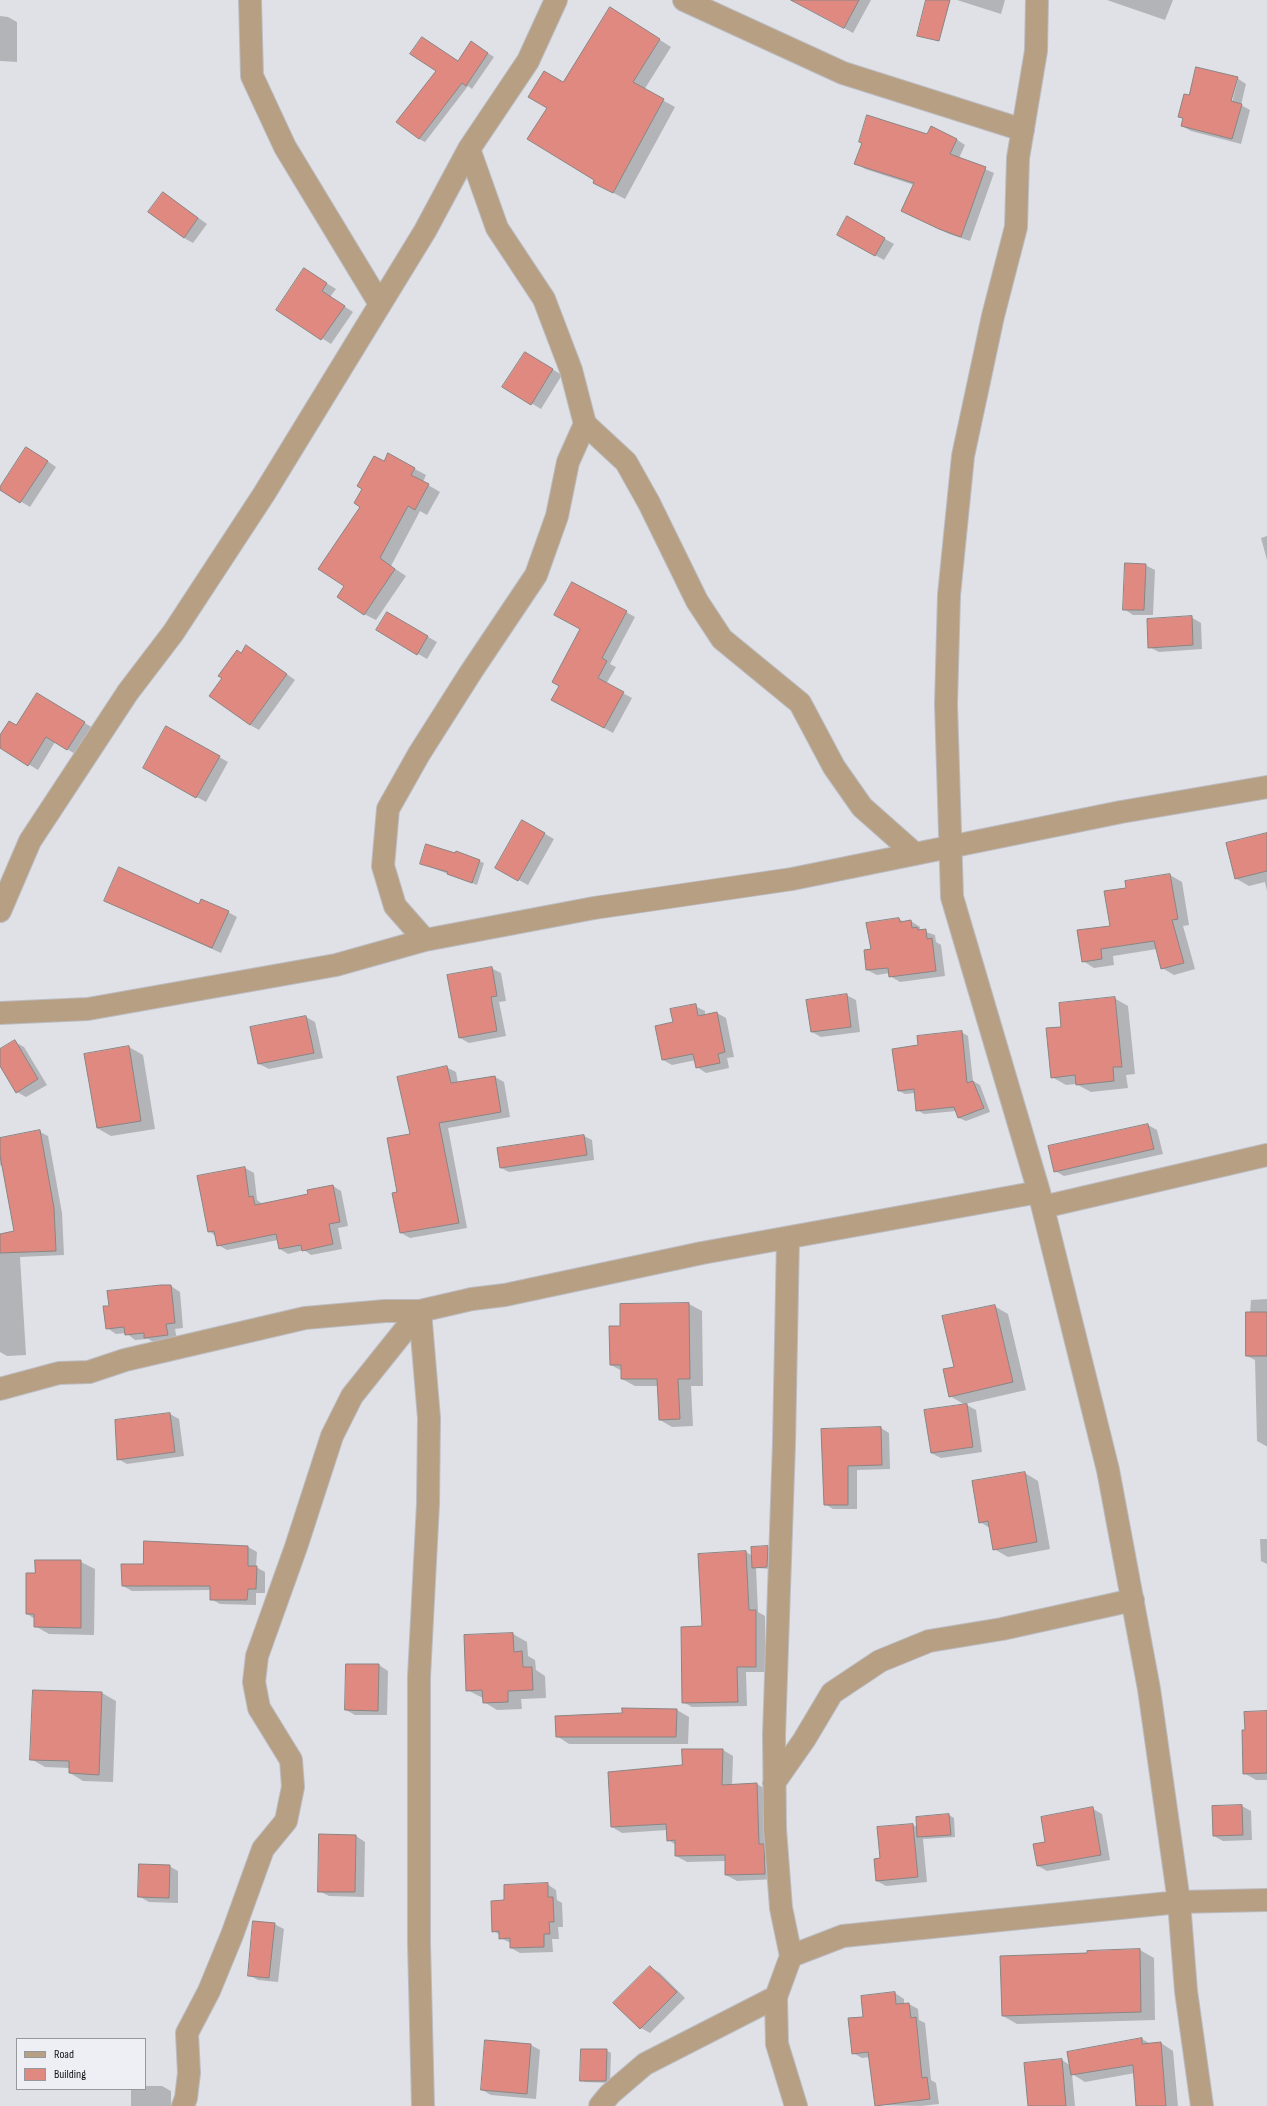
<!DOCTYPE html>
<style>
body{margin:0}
#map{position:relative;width:1267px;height:2106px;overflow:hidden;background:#e0e1e7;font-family:"Sofia Sans Condensed",sans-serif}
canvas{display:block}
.legend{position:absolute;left:16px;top:2038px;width:130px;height:52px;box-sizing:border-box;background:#edeff5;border:1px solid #97989c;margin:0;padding:5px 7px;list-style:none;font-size:12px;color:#151517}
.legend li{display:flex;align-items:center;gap:8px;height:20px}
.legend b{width:20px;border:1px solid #97989c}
</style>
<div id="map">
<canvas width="1267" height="2106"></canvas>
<ul class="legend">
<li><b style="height:5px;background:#b79f83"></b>Road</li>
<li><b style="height:11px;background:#e08980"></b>Building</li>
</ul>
</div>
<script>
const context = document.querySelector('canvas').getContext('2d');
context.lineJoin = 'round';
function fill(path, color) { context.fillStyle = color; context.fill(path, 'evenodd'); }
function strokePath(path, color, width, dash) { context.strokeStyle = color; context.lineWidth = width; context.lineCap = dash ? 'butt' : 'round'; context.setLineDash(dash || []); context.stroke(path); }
const shadow = new Path2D(`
 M 801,0 L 871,0 L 853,33 L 808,8 Z
 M 957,0 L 1005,0 L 1001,14 Z
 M 1107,0 L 1173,0 L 1165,20 Z
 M 0,16 L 8,17 L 17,22 L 17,62 L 0,61 Z
 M 622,16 L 671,47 L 644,90 L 675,107 L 625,199 L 606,189 L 595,180 L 563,83 Z
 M 477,46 L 494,57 L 472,89 L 468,86 L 425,142 L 419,139 L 458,62 Z
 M 1237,78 L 1246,84 L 1241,105 L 1250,110 L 1241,144 L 1191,131 L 1182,126 L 1184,119 L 1179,116 L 1190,97 ZM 1236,79 L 1238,79 L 1231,106 L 1229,106 Z
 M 928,135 L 956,139 L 965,145 L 959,158 L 994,173 L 970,241 L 949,234 L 902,211 L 914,185 L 865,169 L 856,163 Z
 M 164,193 L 207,224 L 193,243 L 184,238 Z
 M 847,218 L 894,244 L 884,260 L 838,235 Z
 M 313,275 L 336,289 L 330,297 L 353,312 L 331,344 L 277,310 Z
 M 525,353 L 562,375 L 541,409 L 504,387 Z
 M 36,453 L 56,467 L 30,507 L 0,489 Z
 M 389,455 L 426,475 L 423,482 L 440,492 L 427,515 L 420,511 L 391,566 L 406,576 L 376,620 L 364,614 L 346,586 L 362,507 Z
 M 1267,536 L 1267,560 L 1261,538 Z
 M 1145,565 L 1155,570 L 1153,615 L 1133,615 L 1124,609 Z
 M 626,612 L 635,617 L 610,664 L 616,667 L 606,684 L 632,698 L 613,733 L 562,705 Z
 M 387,613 L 437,642 L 427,659 L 377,630 Z
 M 1191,617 L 1201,623 L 1202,649 L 1159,652 L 1149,647 Z
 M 247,646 L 295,680 L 259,730 L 250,725 Z
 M 37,694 L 93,728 L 77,755 L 55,742 L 38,770 L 3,749 Z
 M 166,727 L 228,762 L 206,802 L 144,768 Z
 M 522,821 L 554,839 L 528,885 L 497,868 Z
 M 1267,834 L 1267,891 L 1265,882 L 1249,886 L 1235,878 Z
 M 456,852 L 484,863 L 477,885 L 422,864 Z
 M 1170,875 L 1182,882 L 1189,925 L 1183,926 L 1195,969 L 1174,975 L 1162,968 L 1157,949 L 1113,956 L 1114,965 L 1094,968 L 1083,961 L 1111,927 L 1127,888 L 1126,882 Z
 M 114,905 L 199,905 L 228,912 L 237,917 L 221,953 Z
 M 899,919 L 904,922 L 911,921 L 920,927 L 920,930 L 935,935 L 936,942 L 941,945 L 945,976 L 900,982 L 890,976 L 890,973 L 877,975 L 867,970 Z
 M 491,968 L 501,973 L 506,1001 L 499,1002 L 506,1036 L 469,1043 L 460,1038 Z
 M 846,995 L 856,1000 L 860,1032 L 821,1037 L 812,1032 Z
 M 1114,998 L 1128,1006 L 1135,1074 L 1126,1075 L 1128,1088 L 1091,1092 L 1076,1084 L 1066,1085 L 1052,1077 L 1062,1027 Z
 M 695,1006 L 705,1011 L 705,1016 L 717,1013 L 726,1018 L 734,1057 L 727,1058 L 729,1068 L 706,1073 L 697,1067 L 696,1060 L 672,1065 L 663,1060 L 674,1022 Z
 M 306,1017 L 315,1022 L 323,1058 L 269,1069 L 259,1064 Z
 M 961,1032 L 968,1036 L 973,1081 L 980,1085 L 990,1112 L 966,1121 L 959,1118 L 957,1111 L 924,1114 L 917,1110 L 915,1093 L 905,1094 L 899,1091 L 919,1046 Z
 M 15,1042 L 24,1047 L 47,1085 L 26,1097 L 17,1092 L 0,1064 L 0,1050 Z
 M 129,1047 L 143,1055 L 155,1129 L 111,1136 L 97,1128 Z
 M 446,1067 L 456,1072 L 458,1083 L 495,1077 L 504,1082 L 510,1117 L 448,1128 L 467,1228 L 410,1238 L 401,1233 L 398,1193 L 411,1134 Z
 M 1148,1125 L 1157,1130 L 1163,1154 L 1064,1176 L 1055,1171 Z
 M 40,1132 L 48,1136 L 62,1213 L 64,1255 L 20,1257 L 26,1355 L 7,1356 L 0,1352 L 0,1235 L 15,1232 L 3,1167 L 0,1165 L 0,1139 Z
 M 584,1136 L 592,1140 L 594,1160 L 509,1172 L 501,1168 Z
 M 245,1168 L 254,1173 L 257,1200 L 262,1204 L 309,1195 L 333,1186 L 341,1191 L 348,1226 L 338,1228 L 342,1249 L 311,1255 L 304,1250 L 288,1254 L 280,1249 L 278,1240 L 227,1250 L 218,1245 L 216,1236 L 208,1231 Z
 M 171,1286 L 180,1292 L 183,1328 L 175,1329 L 177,1340 L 154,1342 L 148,1339 L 135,1340 L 126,1333 L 116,1334 L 107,1328 L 110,1307 Z
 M 1267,1299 L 1267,1446 L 1266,1446 L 1257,1441 L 1255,1360 L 1247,1356 L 1251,1300 Z
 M 689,1304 L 702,1311 L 703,1386 L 691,1386 L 693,1426 L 672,1427 L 660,1420 L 658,1386 L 635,1386 L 622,1379 L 622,1371 L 611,1365 L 621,1327 Z
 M 994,1306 L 1008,1314 L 1026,1390 L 965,1404 L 976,1410 L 982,1452 L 941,1458 L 931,1453 L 965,1405 L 950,1396 L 955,1367 Z
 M 170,1414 L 179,1419 L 184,1456 L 127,1464 L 118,1459 Z
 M 881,1428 L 889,1433 L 890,1469 L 857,1470 L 857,1509 L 833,1509 L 825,1504 L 822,1430 Z
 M 1025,1473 L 1038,1481 L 1050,1549 L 1008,1557 L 994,1549 L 990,1528 L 980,1522 Z
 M 1260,1539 L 1267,1539 L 1267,1564 L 1261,1561 Z
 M 248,1547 L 257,1552 L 256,1567 L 265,1572 L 265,1593 L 256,1593 L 256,1605 L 220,1604 L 211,1599 L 211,1590 L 132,1591 L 123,1586 L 144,1564 Z
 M 768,1547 L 772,1550 L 771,1569 L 756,1568 L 758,1612 L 765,1616 L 765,1672 L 746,1672 L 747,1706 L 692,1707 L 683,1702 L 703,1627 L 746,1552 L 753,1556 Z
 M 81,1562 L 95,1569 L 94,1635 L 49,1634 L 35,1626 L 35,1619 L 27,1614 L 36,1574 Z
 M 513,1634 L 527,1642 L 528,1656 L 535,1660 L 536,1670 L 545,1676 L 546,1698 L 521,1699 L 522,1709 L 497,1710 L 484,1702 L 483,1698 L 467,1690 L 465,1636 Z
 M 347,1665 L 379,1665 L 388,1671 L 387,1715 L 355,1715 L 346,1710 Z
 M 34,1691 L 102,1693 L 116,1701 L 113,1782 L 83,1781 L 70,1773 L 70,1768 L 45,1767 L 31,1759 Z
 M 677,1710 L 689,1717 L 688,1744 L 569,1744 L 557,1736 L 623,1714 Z
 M 1267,1712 L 1267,1780 L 1256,1780 L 1244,1773 L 1246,1731 Z
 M 723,1750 L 733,1756 L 732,1785 L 757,1784 L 767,1790 L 775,1879 L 737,1881 L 726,1875 L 726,1861 L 687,1862 L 676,1856 L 676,1845 L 668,1840 L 667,1830 L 622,1833 L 612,1827 L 684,1766 Z
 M 1242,1806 L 1251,1811 L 1252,1840 L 1223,1841 L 1214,1836 Z
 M 1093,1809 L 1102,1814 L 1110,1860 L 1047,1871 L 1038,1866 Z
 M 949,1815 L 954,1818 L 955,1837 L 923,1839 L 927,1882 L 886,1886 L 877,1881 L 881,1859 L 878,1828 L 913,1825 L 917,1827 L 917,1818 Z
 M 320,1835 L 356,1836 L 365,1842 L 364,1897 L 329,1896 L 319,1891 Z
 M 169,1866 L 178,1871 L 178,1903 L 149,1902 L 140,1897 Z
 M 547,1884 L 556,1890 L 557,1900 L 562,1903 L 563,1927 L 558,1927 L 559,1939 L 552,1939 L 553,1952 L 520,1953 L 511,1948 L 511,1943 L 500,1938 L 500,1935 L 493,1931 Z
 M 274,1924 L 284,1929 L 278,1982 L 258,1980 L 249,1975 Z
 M 1140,1950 L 1154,1958 L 1155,2020 L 1017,2024 L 1003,2016 L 1088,1954 Z
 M 651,1968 L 660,1973 L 685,1998 L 650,2033 L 641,2028 Z
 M 895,1993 L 904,1999 L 904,2004 L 909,2004 L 918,2009 L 919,2020 L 925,2023 L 931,2080 L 936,2083 L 939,2104 L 921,2106 L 876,2105 L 870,2057 L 862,2058 L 853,2053 L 864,2018 Z
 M 1142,2039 L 1151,2044 L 1161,2043 L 1173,2051 L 1178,2106 L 1137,2106 L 1135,2073 L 1085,2082 L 1072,2074 L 1075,2106 L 1029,2106 L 1062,2060 L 1071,2066 Z
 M 531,2045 L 540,2050 L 536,2099 L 491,2095 L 482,2090 Z
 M 606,2050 L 611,2053 L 610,2083 L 585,2082 L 581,2080 Z
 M 145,2086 L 162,2086 L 171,2091 L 171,2106 L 131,2106 L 131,2089 L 145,2089 Z`);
const building = new Path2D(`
 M 791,0 L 859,0 L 844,28 Z
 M 926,0 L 950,0 L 939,41 L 917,36 Z
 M 610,7 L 660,39 L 633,82 L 664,99 L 613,193 L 593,183 L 594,180 L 527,139 L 547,108 L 528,97 L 544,71 L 563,82 Z
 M 422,37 L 458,61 L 471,41 L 488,53 L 466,86 L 462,83 L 419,139 L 396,122 L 436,71 L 410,54 Z
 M 1196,67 L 1238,77 L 1231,101 L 1242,104 L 1232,139 L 1181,126 L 1183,118 L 1178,117 L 1184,94 L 1189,95 Z
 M 867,115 L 927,134 L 931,126 L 957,139 L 950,154 L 986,167 L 961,237 L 939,229 L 901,211 L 914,183 L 854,164 L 862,143 L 859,142 Z
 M 163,192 L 198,218 L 184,238 L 148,212 Z
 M 847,216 L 885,238 L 875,256 L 837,235 Z
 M 304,268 L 327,283 L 322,291 L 345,306 L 321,340 L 276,310 Z
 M 525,352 L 553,369 L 531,405 L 502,387 Z
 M 26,447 L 48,461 L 20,503 L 0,490 L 0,487 Z
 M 388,453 L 415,468 L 411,475 L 429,484 L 415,510 L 408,506 L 380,558 L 395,569 L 364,615 L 337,597 L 344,586 L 318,569 L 360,507 L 354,503 L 362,489 L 357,486 L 374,456 L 384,461 Z
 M 1125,563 L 1146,564 L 1144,610 L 1123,610 Z
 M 572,582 L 627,611 L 602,658 L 607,661 L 598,678 L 624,692 L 604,728 L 551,700 L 559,686 L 552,682 L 580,629 L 554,615 Z
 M 387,612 L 428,636 L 417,655 L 376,630 Z
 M 1192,616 L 1193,645 L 1148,648 L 1147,619 Z
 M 246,645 L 287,674 L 250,725 L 209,696 L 222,678 L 218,676 L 237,650 L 241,653 Z
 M 37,693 L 85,722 L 67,750 L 46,737 L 28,766 L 0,748 L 0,735 L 9,721 L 16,725 Z
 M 166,726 L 220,756 L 196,798 L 143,768 Z
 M 522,820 L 545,833 L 518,881 L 495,868 Z
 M 1267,833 L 1267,871 L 1235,879 L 1226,843 Z
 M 426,844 L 455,853 L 456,851 L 480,860 L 472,883 L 447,874 L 448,872 L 420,864 Z
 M 119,867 L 199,904 L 201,899 L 229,911 L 212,948 L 104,901 Z
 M 1170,874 L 1178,919 L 1172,920 L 1184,963 L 1161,969 L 1154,941 L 1101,949 L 1102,959 L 1082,962 L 1077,930 L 1110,926 L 1104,891 L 1126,888 L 1125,881 Z
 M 899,918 L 900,922 L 911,920 L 912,928 L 917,927 L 918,930 L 926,929 L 927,939 L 932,938 L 936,971 L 889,977 L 888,968 L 866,970 L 864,950 L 871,949 L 866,923 Z
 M 492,967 L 497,996 L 491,997 L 497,1031 L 459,1038 L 447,975 Z
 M 847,994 L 851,1027 L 811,1032 L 806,1000 Z
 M 1115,997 L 1122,1067 L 1113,1067 L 1114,1081 L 1076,1085 L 1075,1075 L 1051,1078 L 1046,1028 L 1061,1027 L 1059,1003 Z
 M 696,1004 L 698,1016 L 717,1012 L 725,1052 L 718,1054 L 720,1063 L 696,1068 L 693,1054 L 662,1060 L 655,1026 L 673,1022 L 670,1009 Z
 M 306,1016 L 314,1053 L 258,1064 L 250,1027 Z
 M 962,1031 L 967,1083 L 973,1081 L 984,1108 L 958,1118 L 954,1107 L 916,1111 L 914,1089 L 898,1091 L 892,1049 L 918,1045 L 917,1036 Z
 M 15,1040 L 38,1079 L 16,1093 L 0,1066 L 0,1049 Z
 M 129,1046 L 141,1121 L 97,1128 L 84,1054 Z
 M 447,1066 L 451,1083 L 495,1076 L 501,1112 L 439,1123 L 459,1223 L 400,1233 L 392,1193 L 397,1192 L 387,1138 L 410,1134 L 397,1077 Z
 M 1148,1124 L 1154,1149 L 1054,1172 L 1048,1146 Z
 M 40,1130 L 54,1208 L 56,1251 L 0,1253 L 0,1234 L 14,1231 L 0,1155 L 0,1138 Z
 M 584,1135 L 587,1155 L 500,1168 L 497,1148 Z
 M 245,1167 L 249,1197 L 253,1196 L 255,1205 L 308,1194 L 307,1190 L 333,1185 L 340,1222 L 329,1224 L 333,1244 L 302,1251 L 301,1245 L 279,1249 L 276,1234 L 217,1246 L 214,1231 L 208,1232 L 197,1176 Z
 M 161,1285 L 171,1285 L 175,1323 L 166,1324 L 168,1335 L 144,1338 L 144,1333 L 125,1335 L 124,1327 L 106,1329 L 103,1306 L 109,1306 L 107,1291 Z
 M 689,1303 L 690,1379 L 678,1379 L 680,1419 L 659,1420 L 657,1379 L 621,1379 L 621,1365 L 610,1365 L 609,1326 L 620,1326 L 620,1304 Z
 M 995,1305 L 1013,1382 L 949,1397 L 943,1369 L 954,1367 L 942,1316 Z
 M 1246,1312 L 1267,1312 L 1267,1356 L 1246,1356 Z
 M 967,1404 L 973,1447 L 931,1453 L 924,1410 Z
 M 170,1413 L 175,1452 L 117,1460 L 115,1420 Z
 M 881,1427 L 882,1465 L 848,1466 L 848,1505 L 824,1505 L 821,1429 Z
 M 1025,1472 L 1037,1542 L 993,1550 L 988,1521 L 979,1523 L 972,1481 Z
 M 144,1541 L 248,1546 L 248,1566 L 257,1566 L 256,1589 L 248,1589 L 247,1600 L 210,1600 L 210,1586 L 122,1586 L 121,1564 L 143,1564 Z
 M 768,1546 L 767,1567 L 752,1568 L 751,1547 Z
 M 746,1551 L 749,1610 L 756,1610 L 756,1667 L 737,1667 L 738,1702 L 682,1703 L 681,1627 L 702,1626 L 698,1554 Z
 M 35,1560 L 81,1560 L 81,1628 L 34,1627 L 34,1614 L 26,1614 L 26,1573 L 35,1573 Z
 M 513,1633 L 514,1652 L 522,1651 L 523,1667 L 532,1667 L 533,1690 L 508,1691 L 508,1702 L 483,1703 L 482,1690 L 466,1691 L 464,1635 Z
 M 346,1664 L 379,1664 L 378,1711 L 345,1710 Z
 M 33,1690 L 102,1692 L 99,1775 L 69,1773 L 69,1761 L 30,1760 Z
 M 622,1708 L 677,1709 L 676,1737 L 556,1737 L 555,1716 L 622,1713 Z
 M 1267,1711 L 1267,1773 L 1243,1774 L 1242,1730 L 1245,1730 L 1244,1712 Z
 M 682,1749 L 723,1749 L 722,1785 L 757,1783 L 759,1844 L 764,1844 L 765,1874 L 725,1875 L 725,1855 L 675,1856 L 675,1840 L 667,1841 L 666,1824 L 611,1827 L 608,1772 L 682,1765 Z
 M 1242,1805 L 1243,1835 L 1213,1836 L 1212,1806 Z
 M 1093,1807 L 1101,1855 L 1037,1866 L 1033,1844 L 1045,1842 L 1041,1817 Z
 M 949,1814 L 951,1835 L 917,1837 L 916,1817 Z
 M 913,1824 L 918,1877 L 876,1881 L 874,1859 L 880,1858 L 877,1827 Z
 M 319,1834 L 356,1835 L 355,1892 L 318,1892 Z
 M 139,1864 L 170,1865 L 169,1898 L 138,1897 Z
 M 548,1883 L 548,1897 L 553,1897 L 554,1922 L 549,1922 L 550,1934 L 544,1934 L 544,1947 L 510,1948 L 510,1938 L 499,1939 L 499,1931 L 492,1932 L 491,1901 L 504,1900 L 504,1885 Z
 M 253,1921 L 275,1923 L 269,1978 L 248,1976 Z
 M 1140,1949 L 1141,2012 L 1002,2016 L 1000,1956 L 1087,1953 L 1087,1951 Z
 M 650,1966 L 677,1992 L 640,2029 L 613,2003 Z
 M 895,1992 L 896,2004 L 909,2003 L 911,2018 L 916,2017 L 922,2078 L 927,2077 L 930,2099 L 875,2106 L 868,2052 L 852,2054 L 848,2018 L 863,2017 L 861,1996 Z
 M 1142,2038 L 1142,2044 L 1161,2042 L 1166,2106 L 1136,2106 L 1133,2065 L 1071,2075 L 1067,2052 Z
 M 485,2040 L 531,2044 L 527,2094 L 481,2090 Z
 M 581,2049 L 607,2049 L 606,2081 L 580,2081 Z
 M 1062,2059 L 1066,2106 L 1028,2106 L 1024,2063 Z`);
const minor = new Path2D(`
 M 250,0 L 252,76 L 285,147 L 380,304
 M 684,0 L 843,73 L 1023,130
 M 1037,0 L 1036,51 L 1018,158 L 1016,227 L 993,316 L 963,456 L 949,595 L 946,704 L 952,897 L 1039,1192 L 1108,1470 L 1149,1689 L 1179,1902 L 1186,1991 L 1202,2106
 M 469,149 L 497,228 L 544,299 L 571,370 L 585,424 L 626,462 L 649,503 L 697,601 L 722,639 L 800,703 L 834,767 L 862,807 L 915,854
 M 0,911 L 30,841 L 128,692 L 173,633 L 264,494 L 425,231 L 469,149 L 528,61 L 556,0
 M 425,940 L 395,906 L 383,866 L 388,809 L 419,754 L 471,672 L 536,575 L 557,516 L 568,462 L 585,424
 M 0,1013 L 88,1009 L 336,965 L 425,940 L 594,908 L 792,879 L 1121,812 L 1267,787
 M 1043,1207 L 1267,1155
 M 788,1238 L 784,1443 L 774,1735 L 775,1829 L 781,1908 L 791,1956
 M 0,1389 L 59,1373 L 89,1372 L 125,1360 L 305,1318 L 385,1311 L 420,1311 L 429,1418 L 428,1504 L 419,1677 L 419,1943 L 423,2106
 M 774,1783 L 804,1740 L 832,1693 L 880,1661 L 929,1641 L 1002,1629 L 1133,1600
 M 183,2106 L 186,2098 L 189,2073 L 187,2033 L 209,1991 L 232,1935 L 263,1849 L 286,1821 L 293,1787 L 291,1760 L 259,1708 L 254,1682 L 257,1656 L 296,1547 L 332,1436 L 352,1396 L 420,1311 L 472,1299 L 505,1295 L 702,1253 L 1039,1192
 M 600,2106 L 610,2094 L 645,2064 L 776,1997
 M 796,2106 L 777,2044 L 776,1997 L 791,1956 L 843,1936 L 1179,1902 L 1267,1900`);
fill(shadow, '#0003');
fill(building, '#e08980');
strokePath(building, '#8a8483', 1);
strokePath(minor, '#bbbcc2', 24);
strokePath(minor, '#b79f83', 22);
</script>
